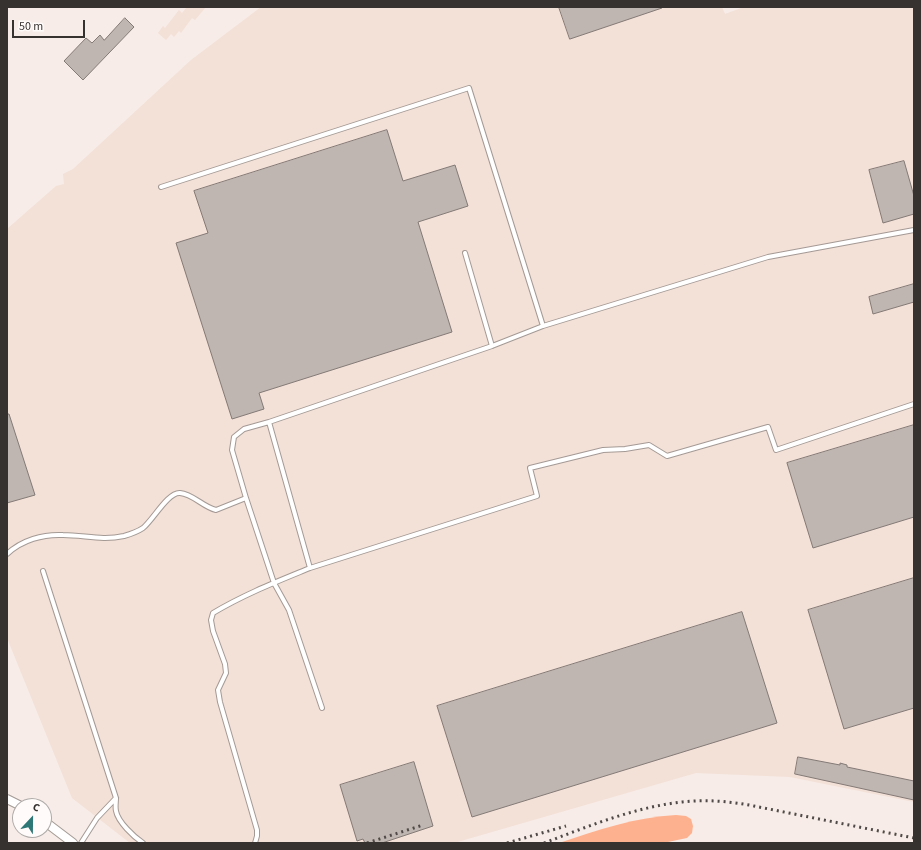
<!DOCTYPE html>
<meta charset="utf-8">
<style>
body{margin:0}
#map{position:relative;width:921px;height:850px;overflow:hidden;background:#f7ece7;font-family:"Source Sans 3",sans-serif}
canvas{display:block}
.frame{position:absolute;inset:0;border:8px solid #363230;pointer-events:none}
.north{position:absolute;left:12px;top:798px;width:40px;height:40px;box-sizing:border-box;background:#fefbfa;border:1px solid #aeaba9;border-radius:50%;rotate:22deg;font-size:11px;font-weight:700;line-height:16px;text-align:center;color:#363230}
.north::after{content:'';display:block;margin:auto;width:14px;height:18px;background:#2e7777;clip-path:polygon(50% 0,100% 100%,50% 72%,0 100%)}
.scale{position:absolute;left:12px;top:20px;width:73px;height:18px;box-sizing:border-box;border:2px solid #363230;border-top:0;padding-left:5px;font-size:12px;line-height:14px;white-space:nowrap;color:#363230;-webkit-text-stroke:3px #fefbfa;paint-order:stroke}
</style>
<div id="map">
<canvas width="921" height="850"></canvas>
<div class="frame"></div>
<div class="north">С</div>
<div class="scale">50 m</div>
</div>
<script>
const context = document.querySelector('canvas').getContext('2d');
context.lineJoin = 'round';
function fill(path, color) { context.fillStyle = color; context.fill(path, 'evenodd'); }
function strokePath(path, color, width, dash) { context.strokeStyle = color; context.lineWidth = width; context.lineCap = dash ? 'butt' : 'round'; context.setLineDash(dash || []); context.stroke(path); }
const built = new Path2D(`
 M 187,7 L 206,7 L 195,20 L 192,18 L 181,33 L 179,31 L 174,37 L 171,34 L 166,40 L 158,33 L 163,26 L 165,28 L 179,10 L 182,13 Z
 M 261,7 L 722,7 L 725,14 L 744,7 L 914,7 L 914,802 L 790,777 L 696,773 L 454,843 L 130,843 L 72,798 L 7,638 L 7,229 L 56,186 L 64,184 L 63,174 L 73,169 L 191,60 Z`);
const green = new Path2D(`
 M 676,815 L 686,816 L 691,819 L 693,826 L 692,833 L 687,838 L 663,843 L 559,843 C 597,830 636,817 676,815 Z`);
const building = new Path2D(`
 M 559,7 L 662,7 L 662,8 L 570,39 Z
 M 125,18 L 134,27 L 83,80 L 64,61 L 86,38 L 92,43 L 100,35 L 104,40 Z
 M 387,130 L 403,181 L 455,165 L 468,206 L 418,222 L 452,332 L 259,393 L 264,409 L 232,419 L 176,243 L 208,233 L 194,191 Z
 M 904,161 L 914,196 L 914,214 L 883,223 L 869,170 Z
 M 914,284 L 914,302 L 873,314 L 869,297 Z
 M 7,414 L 9,414 L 35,495 L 7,503 Z
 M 914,425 L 914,517 L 813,548 L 787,463 Z
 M 914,578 L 914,708 L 844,729 L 808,610 Z
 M 742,612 L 777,723 L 472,817 L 437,706 Z
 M 798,757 L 840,765 L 840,763 L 847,765 L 847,767 L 914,781 L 914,800 L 795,774 Z
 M 414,762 L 433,826 L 382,843 L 365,843 L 363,839 L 357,841 L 340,785 Z`);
const lane = new Path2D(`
 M 161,187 L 469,88 L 543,326
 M 914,230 L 768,257 L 543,326 L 492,346 L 269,422 L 310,568 L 537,496 L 530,468 L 603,450 L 625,449 L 649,445 L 667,456 L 768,427 L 776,450 L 914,404
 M 465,253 L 492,346
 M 246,498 L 232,450 L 234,437 L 244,429 L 269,422
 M 7,554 C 22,540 43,534 63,535 C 85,535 101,541 124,536 C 131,534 137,532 143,528 C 153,520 168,492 180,493 C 193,494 203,507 216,510 L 246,498 L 274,583 L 289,610 L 322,708
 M 43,571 L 116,798 C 116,802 115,807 116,811 C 118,822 134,837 143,843
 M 81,843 L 97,818 L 116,798
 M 255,843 L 257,836 L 257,830 L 220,702 L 218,690 L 226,673 L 225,664 L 213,631 L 211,620 L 213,613 C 245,594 276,582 310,568`);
const street = new Path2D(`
 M 7,799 L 21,806
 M 44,821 L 73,843`);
const rail = new Path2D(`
 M 367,843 L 423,825
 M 507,843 L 566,826
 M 544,843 C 592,825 642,804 694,801 C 714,800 734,802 754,806 L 914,838`);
fill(built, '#f3e0d7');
fill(green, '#feb18f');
fill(building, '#c0b6b1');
strokePath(building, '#847a76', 1);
strokePath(lane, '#a49a95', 6);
strokePath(street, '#a49a95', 10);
strokePath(lane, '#fff', 4);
strokePath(street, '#fff', 8);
strokePath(rail, '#4f4a47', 3, [2, 4]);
</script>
